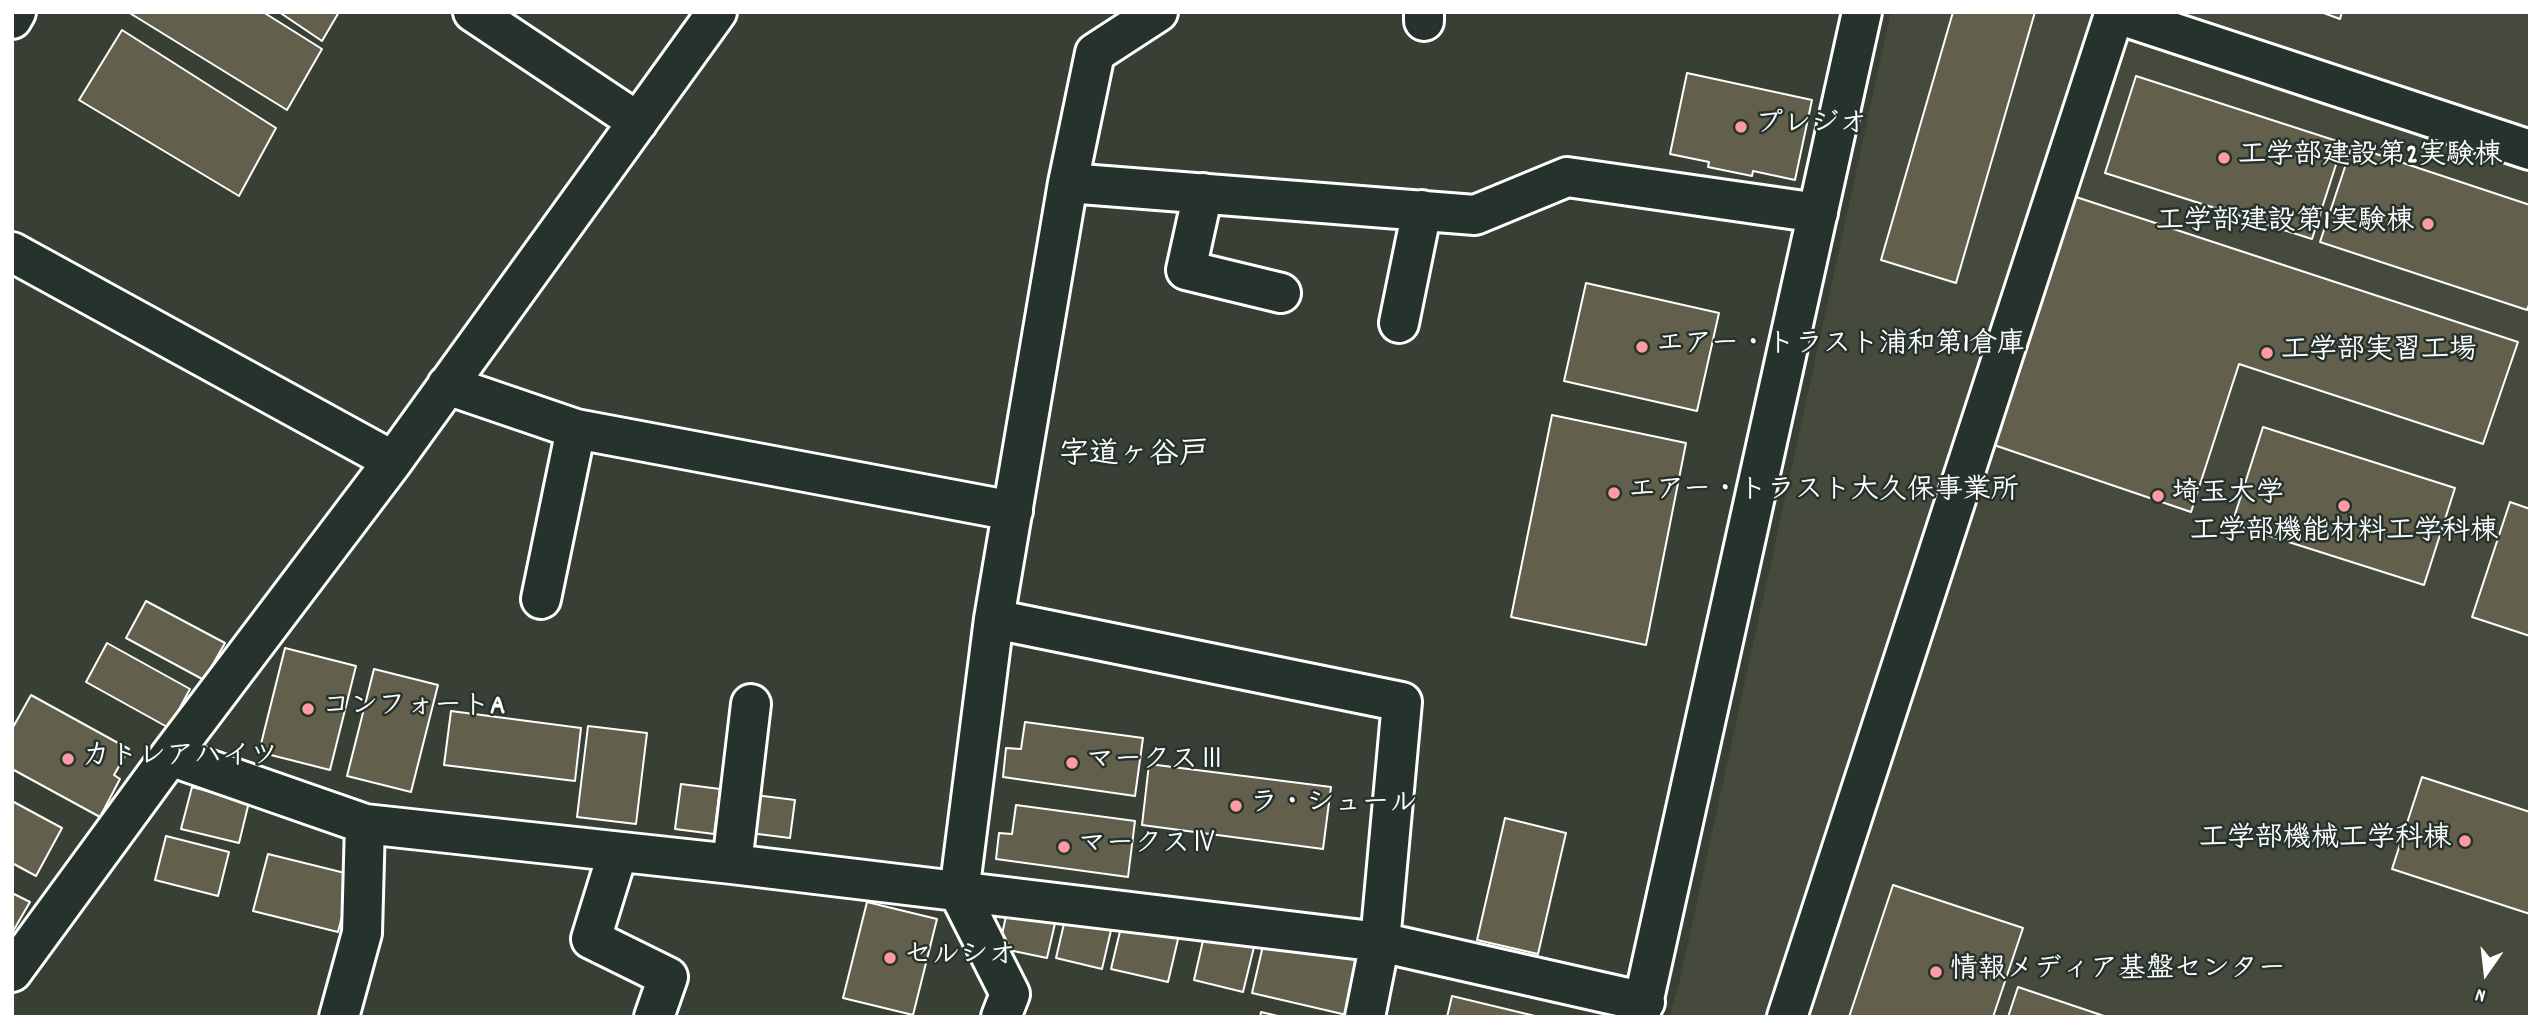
<!DOCTYPE html>
<meta charset="utf-8">
<style>
body{margin:0}
#map{position:relative;width:2542px;height:1029px;overflow:hidden;background:#384036;font-family:Dekko,sans-serif}
canvas{display:block}
.frame{position:absolute;inset:0;border:14px solid #fff;pointer-events:none}
.north{position:absolute;left:2451px;top:938px;width:70px;height:70px;-webkit-text-stroke:5px #26332d;paint-order:stroke;rotate:194deg;font-size:19px;font-weight:700;line-height:28px;text-align:center;color:#fff}
.north::after{content:'';display:block;margin:auto;width:24px;height:32px;background:#fff;clip-path:polygon(50% 0,100% 100%,50% 72%,0 100%)}
</style>
<div id="map">
<canvas width="2542" height="1029"></canvas>
<div class="frame"></div>
<div class="north">N</div>
</div>
<script>
const context = document.querySelector('canvas').getContext('2d');
context.lineJoin = 'round';
function fill(path, color) { context.fillStyle = color; context.fill(path, 'evenodd'); }
function strokePath(path, color, width, dash) { context.strokeStyle = color; context.lineWidth = width; context.lineCap = dash ? 'butt' : 'round'; context.setLineDash(dash || []); context.stroke(path); }
function label(font, color, halo, rows, align = 'center') {
  context.font = font + ' Dekko,"Klee One",sans-serif'; context.lineWidth = 5; context.setLineDash([]); context.textBaseline = 'middle'; context.strokeStyle = halo; context.fillStyle = color; for (const [text, x, y, turn = 0] of rows) {
    context.save(); context.translate(x, y); context.rotate((+turn || 0) * Math.PI / 180); context.textAlign = isNaN(turn) ? turn : align; if (halo) context.strokeText(text, 0, 0); context.fillText(text, 0, 0); context.restore();
  }
}
const built = new Path2D(`
 M 1891,12 L 2530,12 L 2530,1017 L 1669,1017 L 1680,980 Z`);
const building = new Path2D(`
 M 128,12 L 263,12 L 322,49 L 287,110 Z
 M 279,12 L 339,12 L 322,41 Z
 M 1953,12 L 2035,12 L 1956,283 L 1881,260 Z
 M 2321,12 L 2342,12 L 2340,19 Z
 M 122,30 L 276,128 L 239,196 L 79,100 Z
 M 1687,73 L 1812,100 L 1795,180 L 1753,171 L 1752,176 L 1708,167 L 1709,162 L 1670,154 Z
 M 2136,76 L 2343,143 L 2312,239 L 2105,173 Z
 M 2352,146 L 2530,205 L 2530,302 L 2527,310 L 2320,242 Z
 M 2070,195 L 2518,342 L 2483,444 L 2239,364 L 2191,512 L 1991,444 Z
 M 1586,283 L 1719,313 L 1697,411 L 1564,381 Z
 M 1552,415 L 1686,443 L 1646,645 L 1511,617 Z
 M 2263,427 L 2455,488 L 2424,585 L 2232,524 Z
 M 2510,502 L 2530,509 L 2530,636 L 2472,617 Z
 M 146,601 L 225,643 L 204,680 L 126,638 Z
 M 107,643 L 190,689 L 169,728 L 86,682 Z
 M 285,648 L 356,666 L 330,770 L 259,752 Z
 M 374,669 L 438,685 L 411,792 L 347,776 Z
 M 31,695 L 129,749 L 114,775 L 120,779 L 100,817 L 12,769 L 12,729 Z
 M 451,711 L 581,728 L 575,781 L 444,765 Z
 M 1025,722 L 1143,738 L 1135,796 L 1003,777 L 1006,748 L 1021,749 Z
 M 588,726 L 647,733 L 636,824 L 577,817 Z
 M 1149,764 L 1331,787 L 1323,849 L 1142,825 Z
 M 2422,777 L 2530,812 L 2530,914 L 2392,869 Z
 M 681,784 L 720,789 L 714,834 L 675,829 Z
 M 192,787 L 249,802 L 239,843 L 181,829 Z
 M 755,795 L 795,800 L 790,838 L 750,833 Z
 M 12,801 L 62,828 L 36,876 L 12,863 Z
 M 1016,805 L 1135,821 L 1128,877 L 996,859 L 999,833 L 1012,834 Z
 M 1505,818 L 1566,833 L 1538,954 L 1477,940 Z
 M 166,836 L 229,852 L 218,896 L 155,880 Z
 M 268,854 L 353,875 L 338,932 L 253,911 Z
 M 1893,885 L 2023,928 L 1993,1017 L 1849,1017 Z
 M 12,893 L 30,902 L 12,933 Z
 M 867,902 L 937,919 L 913,1015 L 843,998 Z
 M 1008,907 L 1056,919 L 1047,958 L 999,948 Z
 M 1066,915 L 1112,926 L 1102,969 L 1056,958 Z
 M 1122,923 L 1179,935 L 1168,982 L 1111,969 Z
 M 1204,936 L 1254,947 L 1243,992 L 1194,980 Z
 M 1265,937 L 1364,960 L 1351,1016 L 1252,993 Z
 M 2018,987 L 2107,1017 L 2008,1017 Z
 M 1452,996 L 1535,1016 L 1534,1017 L 1447,1017 Z
 M 1261,1012 L 1282,1017 L 1260,1017 Z`);
const minor = new Path2D(`
 M 473,12 L 638,122
 M 2114,13 L 2530,150
 M 12,19 L 16,12
 M 1424,21 L 1424,12
 M 1068,183 L 1475,215 L 1567,177 L 1818,213
 M 1203,193 L 1186,270 L 1281,293
 M 12,252 L 393,461
 M 1399,323 L 1422,210
 M 447,385 L 576,429 L 1013,511
 M 541,599 L 576,429
 M 994,619 L 1068,183 L 1095,53 L 1158,12
 M 170,756 L 365,824 L 732,864 L 1380,942 L 1645,1002
 M 618,852 L 591,939 L 668,977 L 654,1017
 M 732,864 L 751,704
 M 12,972 L 170,756 L 393,461 L 717,12
 M 339,1017 L 362,933 L 365,824
 M 1001,1017 L 1010,994 L 959,893 L 994,619 L 1402,702 L 1380,942 L 1365,1017
 M 1640,1017 L 1862,12
 M 1787,1017 L 2115,12`);
const markers = [
 [1741,127,7,"#ff9aa2"],
 [2224,158,7,"#ff9aa2"],
 [2428,224,7,"#ff9aa2"],
 [1642,347,7,"#ff9aa2"],
 [2267,353,7,"#ff9aa2"],
 [1614,493,7,"#ff9aa2"],
 [2158,496,7,"#ff9aa2"],
 [2344,506,7,"#ff9aa2"],
 [308,709,7,"#ff9aa2"],
 [68,759,7,"#ff9aa2"],
 [1072,763,7,"#ff9aa2"],
 [1236,806,7,"#ff9aa2"],
 [2465,841,7,"#ff9aa2"],
 [1064,847,7,"#ff9aa2"],
 [890,958,7,"#ff9aa2"],
 [1936,972,7,"#ff9aa2"]
];
const poiNames = [
 ["プレジオ",1755,127],
 ["工学部建設第2実験棟",2238,158],
 ["工学部建設第1実験棟",2414,224,"right"],
 ["エアー・トラスト浦和第1倉庫",1656,347],
 ["工学部実習工場",2281,353],
 ["エアー・トラスト大久保事業所",1628,493],
 ["埼玉大学",2172,496],
 ["工学部機能材料工学科棟",2344,534,"center"],
 ["コンフォートA",322,709],
 ["カトレアハイツ",82,759],
 ["マークスⅢ",1086,763],
 ["ラ・シュール",1250,806],
 ["工学部機械工学科棟",2451,841,"right"],
 ["マークスⅣ",1078,847],
 ["セルシオ",904,958],
 ["情報メディア基盤センター",1950,972]
];
const neighbourhoodNames = [
 ["字道ヶ谷戸",1134,458]
];
fill(built, '#454a3d');
fill(building, '#62604c');
strokePath(building, '#fff', 2);
strokePath(minor, '#fff', 44);
strokePath(minor, '#26332d', 38);
for (const [x, y, r, color] of markers) { const dot = new Path2D(); dot.arc(x, y, r, 0, 2 * Math.PI); context.fillStyle = color; context.fill(dot); strokePath(dot, '#26332d', 2.5); }
label('bold 28px', '#fff', '#26332d', poiNames, 'left');
label('bold 30px', '#fff', '#26332d', neighbourhoodNames);
</script>
